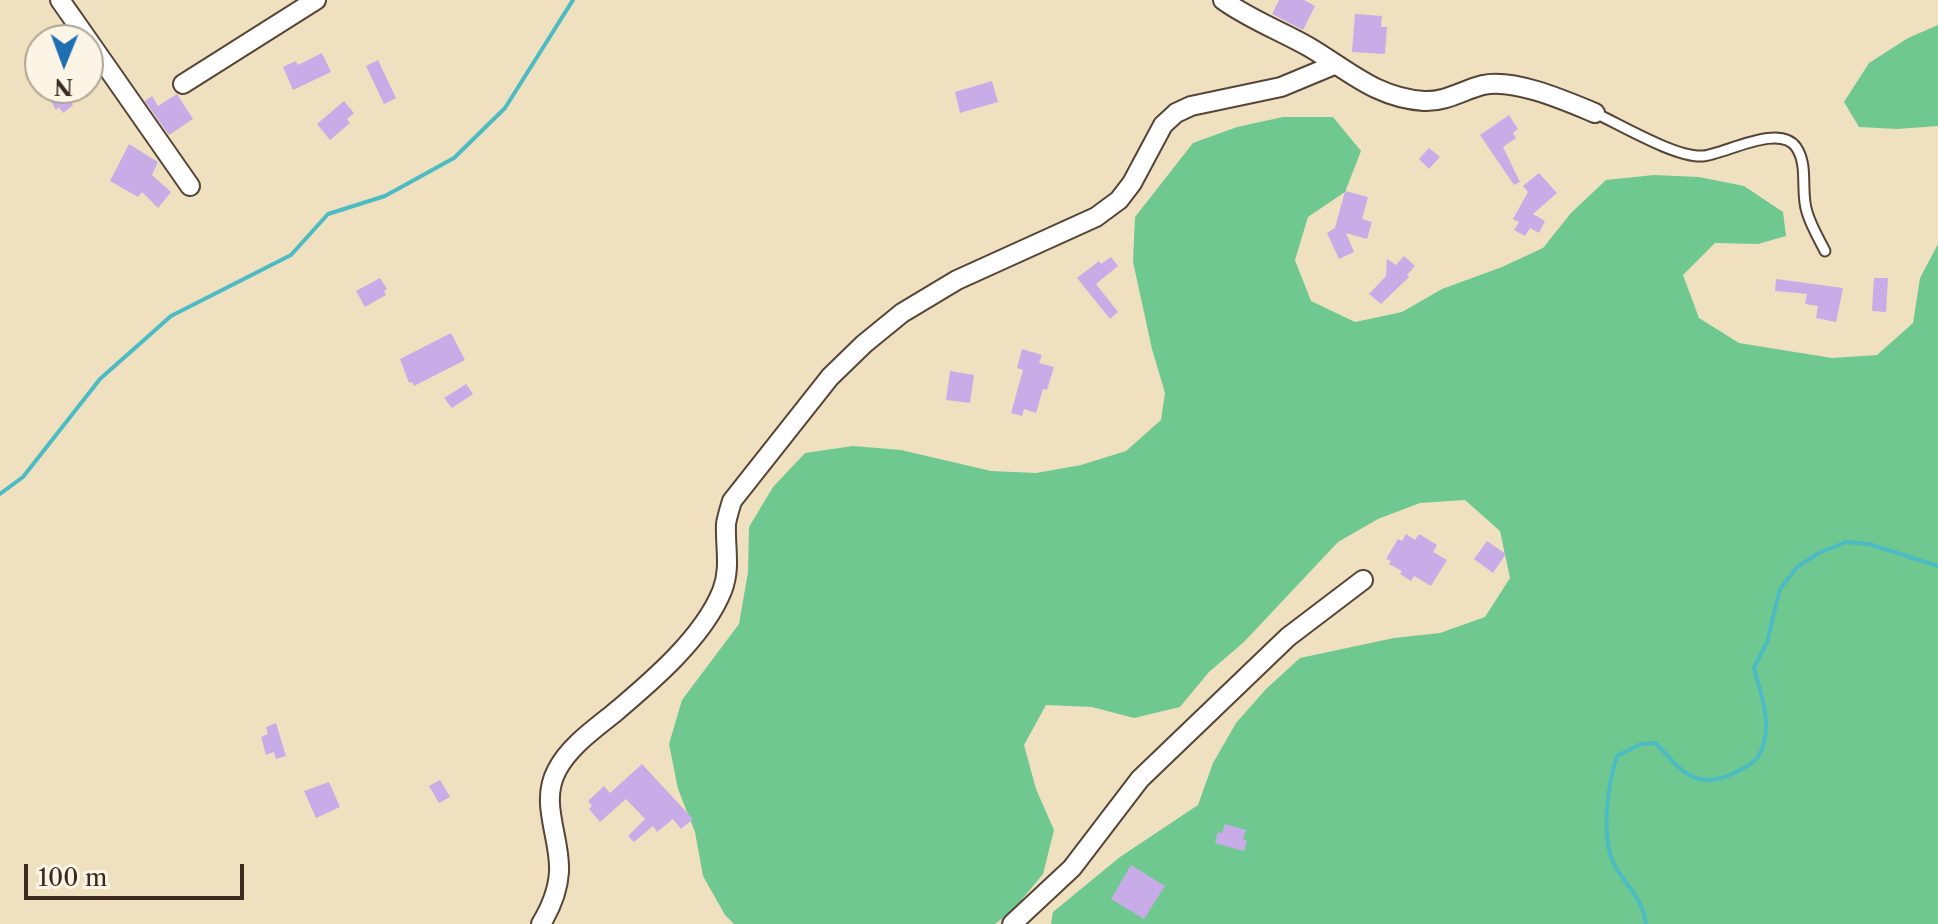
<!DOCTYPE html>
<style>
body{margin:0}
#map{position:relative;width:1938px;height:924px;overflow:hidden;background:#efe1c0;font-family:"Libre Caslon Text",serif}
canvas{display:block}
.north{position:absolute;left:24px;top:24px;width:80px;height:80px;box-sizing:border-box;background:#fcf5e5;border:2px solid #afa495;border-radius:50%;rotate:181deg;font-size:22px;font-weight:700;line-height:32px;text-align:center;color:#3b2a1e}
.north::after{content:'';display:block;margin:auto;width:28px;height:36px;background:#1f6fb2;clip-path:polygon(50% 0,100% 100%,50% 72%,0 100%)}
.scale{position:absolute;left:24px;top:864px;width:220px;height:36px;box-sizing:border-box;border:4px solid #3b2a1e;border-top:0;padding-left:10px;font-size:24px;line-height:28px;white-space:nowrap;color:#3b2a1e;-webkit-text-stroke:6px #fcf5e5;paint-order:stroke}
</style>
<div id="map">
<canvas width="1938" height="924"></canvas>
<div class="north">N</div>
<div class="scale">100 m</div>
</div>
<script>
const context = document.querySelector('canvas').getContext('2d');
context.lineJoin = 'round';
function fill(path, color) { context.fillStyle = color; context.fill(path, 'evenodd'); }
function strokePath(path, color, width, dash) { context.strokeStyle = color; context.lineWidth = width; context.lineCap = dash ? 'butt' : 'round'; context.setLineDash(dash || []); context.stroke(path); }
const green = new Path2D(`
 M 1938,25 L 1938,126 L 1897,129 L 1859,127 L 1844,102 L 1869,63 L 1908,38 Z
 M 1283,117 L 1333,117 L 1361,151 L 1345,192 L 1308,217 L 1295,260 L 1311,301 L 1355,322 L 1402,312 L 1442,289 L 1502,267 L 1543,248 L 1571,213 L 1606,180 L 1654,175 L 1699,177 L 1744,186 L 1783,212 L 1786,236 L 1758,244 L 1715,243 L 1683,275 L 1699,318 L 1739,343 L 1832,358 L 1877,355 L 1913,323 L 1920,278 L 1938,244 L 1938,924 L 1051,924 L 1053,912 L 1120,857 L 1198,805 L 1213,763 L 1236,723 L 1266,689 L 1300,658 L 1394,638 L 1440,633 L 1485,617 L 1510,578 L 1500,531 L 1465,500 L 1420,503 L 1378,519 L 1338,542 L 1244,642 L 1209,672 L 1180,707 L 1134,718 L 1092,707 L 1046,705 L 1024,745 L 1036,789 L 1054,830 L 1043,874 L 1014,909 L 995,924 L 734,924 L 725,915 L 703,876 L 695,832 L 678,789 L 669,744 L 682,700 L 739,624 L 748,572 L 749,527 L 773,487 L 805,453 L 853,446 L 901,450 L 991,471 L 1036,473 L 1081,465 L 1126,451 L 1161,420 L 1165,393 L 1152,349 L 1133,262 L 1135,217 L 1193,143 L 1237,127 Z`);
const stream = new Path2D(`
 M 0,494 L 23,477 L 100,379 L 171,316 L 291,255 L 328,214 L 385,196 L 454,158 L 505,108 L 573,0
 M 1646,924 C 1643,895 1618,879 1611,857 C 1602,828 1608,784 1617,756 L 1641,744 L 1656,743 C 1683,774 1699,793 1740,770 C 1750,765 1758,760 1762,749 C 1772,722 1761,694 1754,668 L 1767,642 L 1780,589 L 1797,567 L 1819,553 L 1846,542 L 1869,544 L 1938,566`);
const building = new Path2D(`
 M 1279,0 L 1304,0 L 1315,6 L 1303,30 L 1272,14 Z
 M 1355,14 L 1382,16 L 1381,27 L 1387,27 L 1385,54 L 1352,52 Z
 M 322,53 L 331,72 L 293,90 L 283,67 L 296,61 L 298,65 Z
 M 378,60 L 396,98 L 384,104 L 366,66 Z
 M 992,81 L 998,102 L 960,113 L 955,92 Z
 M 43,88 L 82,88 L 68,98 L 73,105 L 63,113 L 59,107 L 56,110 Z
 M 177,94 L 193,119 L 169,135 L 145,101 L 152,96 L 158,106 Z
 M 344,101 L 354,113 L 347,119 L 350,123 L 330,140 L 317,124 Z
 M 1509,115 L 1518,129 L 1513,133 L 1516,138 L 1503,147 L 1520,182 L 1514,185 L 1480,135 Z
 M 129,144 L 158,162 L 152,175 L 171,192 L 158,208 L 142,192 L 138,197 L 110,181 Z
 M 1429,148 L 1440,157 L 1429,169 L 1419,159 Z
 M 1539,173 L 1557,193 L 1533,214 L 1545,221 L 1539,233 L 1530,228 L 1525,236 L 1514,230 L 1519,222 L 1513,219 L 1528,192 L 1523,186 Z
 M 1345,191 L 1368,197 L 1362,219 L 1372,222 L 1367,239 L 1346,233 L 1354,252 L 1339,259 L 1327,233 L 1335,228 Z
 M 1404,256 L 1415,266 L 1407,275 L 1409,277 L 1381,304 L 1369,294 L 1386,276 L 1387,259 L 1396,265 Z
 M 1111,257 L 1118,266 L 1096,284 L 1118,312 L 1110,319 L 1077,278 L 1099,261 L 1101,264 Z
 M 380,278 L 387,289 L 384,291 L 386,295 L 365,307 L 356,291 Z
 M 1874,278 L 1888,278 L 1886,312 L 1872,311 Z
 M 1776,279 L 1843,288 L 1836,322 L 1816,318 L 1818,306 L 1805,304 L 1807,294 L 1775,291 Z
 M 451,333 L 465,360 L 414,386 L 412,382 L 409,383 L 400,359 Z
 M 1022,349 L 1042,355 L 1039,363 L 1054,367 L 1047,390 L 1043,389 L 1036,413 L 1024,409 L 1022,416 L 1011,413 L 1023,370 L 1017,368 Z
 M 950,371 L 974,375 L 970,403 L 946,400 Z
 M 466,384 L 473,394 L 452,408 L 444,398 Z
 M 1406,534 L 1415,540 L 1419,534 L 1437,545 L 1433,552 L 1447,560 L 1431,586 L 1414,576 L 1411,581 L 1400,574 L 1402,571 L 1389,564 L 1391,561 L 1386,559 L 1398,539 L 1402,541 Z
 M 1487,541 L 1506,554 L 1493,573 L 1474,559 Z
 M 276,723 L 286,756 L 276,759 L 274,752 L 266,755 L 261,737 L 268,734 L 266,727 Z
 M 642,764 L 693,819 L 681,829 L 673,819 L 657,832 L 653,826 L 634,842 L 628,836 L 645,819 L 626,799 L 600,822 L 589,809 L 592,806 L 588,801 L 604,786 L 610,793 Z
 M 440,780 L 450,797 L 439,803 L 429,786 Z
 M 329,782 L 340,807 L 316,818 L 304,791 Z
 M 1225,824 L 1246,830 L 1243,839 L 1247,840 L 1244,851 L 1215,843 L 1218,832 L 1222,833 Z
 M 1131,865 L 1165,886 L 1144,919 L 1111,899 Z`);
const service = new Path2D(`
 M 1595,113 C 1621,125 1676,158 1703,156 C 1725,154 1779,123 1796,147 C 1809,166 1800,191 1807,212 C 1811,226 1819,239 1825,251`);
const minor = new Path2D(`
 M 60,0 L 88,40
 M 1223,0 C 1249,19 1281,31 1309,47 C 1348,70 1376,98 1424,101 C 1446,102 1463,90 1483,85 C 1514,78 1566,101 1595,113
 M 88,40 L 190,186
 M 183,84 L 316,0
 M 541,924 C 550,909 558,890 559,872 C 561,838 539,803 557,770 C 569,747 593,730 613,714 C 651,682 703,638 722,591 C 731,568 725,548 726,524 C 727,517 730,508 732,501 L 830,377 L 864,344 L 902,313 L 957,280 L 1096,217 L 1119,200 L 1132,183 L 1163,125 L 1176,113 L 1191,106 L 1281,87 L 1334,65
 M 1012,924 L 1072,868 L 1140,779 L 1288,637 L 1363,580`);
fill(green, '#6ec890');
strokePath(stream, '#4cbbc3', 4);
fill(building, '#c8ace8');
strokePath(service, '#564536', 13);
strokePath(minor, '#564536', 22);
strokePath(service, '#fff', 9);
strokePath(minor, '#fff', 18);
</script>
